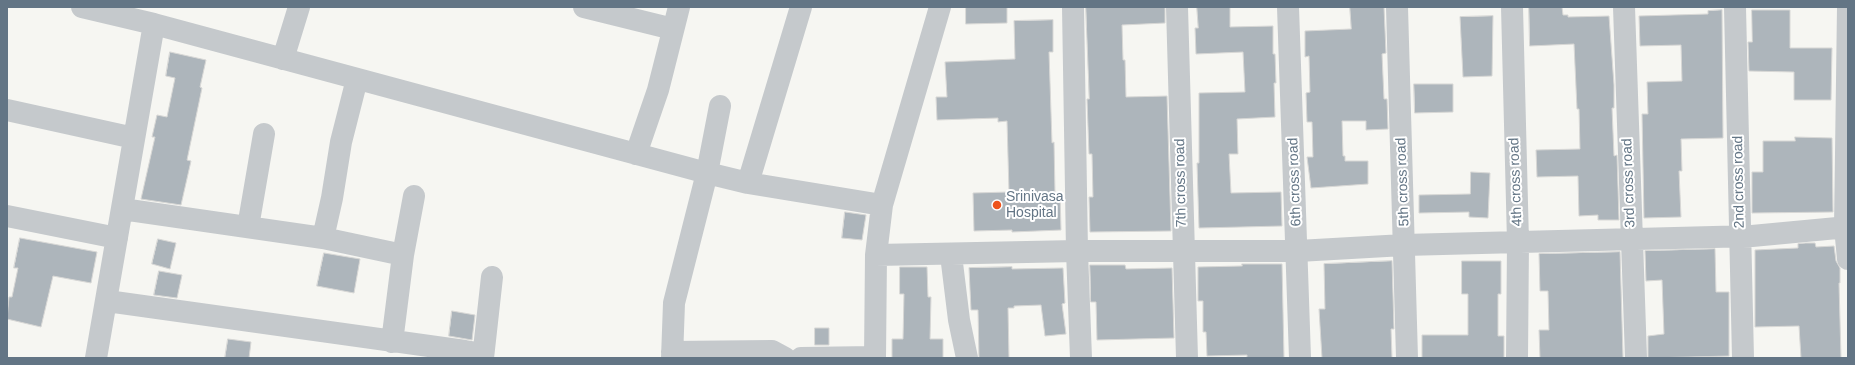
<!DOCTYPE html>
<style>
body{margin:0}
#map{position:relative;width:1855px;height:365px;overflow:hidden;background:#f6f6f2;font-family:Arial,sans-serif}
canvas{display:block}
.frame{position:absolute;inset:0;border:8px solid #637585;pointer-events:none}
</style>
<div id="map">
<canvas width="1855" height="365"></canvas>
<div class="frame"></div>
</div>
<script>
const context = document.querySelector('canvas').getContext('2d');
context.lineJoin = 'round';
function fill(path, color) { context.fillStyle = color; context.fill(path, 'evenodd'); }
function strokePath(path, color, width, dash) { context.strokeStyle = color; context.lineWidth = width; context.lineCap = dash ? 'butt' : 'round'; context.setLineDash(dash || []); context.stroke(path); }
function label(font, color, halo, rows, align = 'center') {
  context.font = font + ' Arial,sans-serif'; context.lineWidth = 4; context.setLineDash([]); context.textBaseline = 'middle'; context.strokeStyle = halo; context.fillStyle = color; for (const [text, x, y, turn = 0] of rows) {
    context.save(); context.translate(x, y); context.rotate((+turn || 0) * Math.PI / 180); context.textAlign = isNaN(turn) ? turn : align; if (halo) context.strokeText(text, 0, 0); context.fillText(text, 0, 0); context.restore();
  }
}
const building = new Path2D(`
 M 966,7 L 1007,7 L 1007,23 L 966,24 Z
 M 1086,7 L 1165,7 L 1165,23 L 1122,25 L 1123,60 L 1125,60 L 1126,97 L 1167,96 L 1171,231 L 1090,232 L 1089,197 L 1093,197 L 1092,154 L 1089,154 L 1087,99 L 1089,99 Z
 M 1197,7 L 1230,7 L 1230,27 L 1273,26 L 1273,54 L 1275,54 L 1276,83 L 1274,83 L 1275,117 L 1237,119 L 1238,154 L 1229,154 L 1231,193 L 1281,192 L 1282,226 L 1199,228 L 1197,163 L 1199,163 L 1199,93 L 1245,92 L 1243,52 L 1196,54 L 1195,28 L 1198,28 Z
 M 1350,7 L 1384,7 L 1386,53 L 1382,54 L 1384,99 L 1387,99 L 1388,129 L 1366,130 L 1366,121 L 1342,121 L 1343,156 L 1345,156 L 1345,161 L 1368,161 L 1368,184 L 1311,188 L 1307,157 L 1313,157 L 1312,122 L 1307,122 L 1306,93 L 1310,92 L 1309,56 L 1305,57 L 1305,31 L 1351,29 Z
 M 1529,7 L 1562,7 L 1563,15 L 1568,15 L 1568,17 L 1609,16 L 1614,85 L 1614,108 L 1612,108 L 1614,156 L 1617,155 L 1619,220 L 1598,220 L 1598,215 L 1579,216 L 1578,176 L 1537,177 L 1536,150 L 1580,149 L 1579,109 L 1577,109 L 1574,44 L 1530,46 Z
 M 1722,10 L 1723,138 L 1681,139 L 1682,171 L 1679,171 L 1681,217 L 1644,218 L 1642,114 L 1648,114 L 1647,82 L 1682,81 L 1681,45 L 1640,46 L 1639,16 L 1708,14 L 1708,11 Z
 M 1752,10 L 1790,10 L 1790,48 L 1832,48 L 1831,100 L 1794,100 L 1794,72 L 1749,71 L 1748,42 L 1752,42 Z
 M 1493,16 L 1492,76 L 1463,77 L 1460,17 Z
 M 1053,20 L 1053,52 L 1049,52 L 1052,143 L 1054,142 L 1055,193 L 1060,193 L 1061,230 L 1012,232 L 1012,230 L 974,231 L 973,193 L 1009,192 L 1007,121 L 998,122 L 998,118 L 937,120 L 936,97 L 947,97 L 945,62 L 1015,59 L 1014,21 Z
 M 170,52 L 206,60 L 200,87 L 202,88 L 187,160 L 191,161 L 181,205 L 141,199 L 155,137 L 152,137 L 157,115 L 167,117 L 175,78 L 166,76 Z
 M 1414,84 L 1453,84 L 1453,112 L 1415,113 Z
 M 1795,137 L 1832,138 L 1833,212 L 1752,213 L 1752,172 L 1763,172 L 1763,141 L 1795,141 Z
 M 1471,172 L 1490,173 L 1488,218 L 1469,217 L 1469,212 L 1419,213 L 1419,195 L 1470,194 Z
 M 845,212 L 866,215 L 862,240 L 842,238 Z
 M 20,238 L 97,252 L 91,283 L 53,276 L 41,327 L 7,319 L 9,297 L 12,297 L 18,268 L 14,268 Z
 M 158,239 L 176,243 L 170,269 L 152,264 Z
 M 1806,243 L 1815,243 L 1816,247 L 1834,246 L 1836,261 L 1840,268 L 1840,283 L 1839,283 L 1841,358 L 1801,358 L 1799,326 L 1755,327 L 1755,250 L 1798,248 L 1798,244 Z
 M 1715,249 L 1716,292 L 1729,292 L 1729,356 L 1648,358 L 1648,336 L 1664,334 L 1662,280 L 1646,281 L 1645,251 Z
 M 1620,252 L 1623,358 L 1540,358 L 1539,330 L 1549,330 L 1548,291 L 1540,291 L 1539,254 Z
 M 324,253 L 360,259 L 354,293 L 317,286 Z
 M 1392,261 L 1394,329 L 1391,329 L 1392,358 L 1322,358 L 1319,309 L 1325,309 L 1324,264 Z
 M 1462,261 L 1501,261 L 1501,294 L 1498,294 L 1498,336 L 1504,336 L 1504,358 L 1422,358 L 1422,335 L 1468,335 L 1468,294 L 1462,294 Z
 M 1242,264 L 1282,264 L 1284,358 L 1247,358 L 1247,355 L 1207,356 L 1206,332 L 1203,332 L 1203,301 L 1198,301 L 1198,267 L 1242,266 Z
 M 1090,265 L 1125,265 L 1126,269 L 1172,268 L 1174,338 L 1097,340 L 1096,302 L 1091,302 Z
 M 900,267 L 927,267 L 928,297 L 931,297 L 930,339 L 943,339 L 943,358 L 892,358 L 892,339 L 903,339 L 904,294 L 900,294 Z
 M 1012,267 L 1012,269 L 1063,268 L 1065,303 L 1062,304 L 1066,334 L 1045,336 L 1041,305 L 1014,306 L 1014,308 L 1008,308 L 1009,358 L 979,358 L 978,310 L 971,310 L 969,268 Z
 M 159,271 L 182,275 L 177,298 L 154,295 Z
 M 452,311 L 475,315 L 472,340 L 449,336 Z
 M 815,328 L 829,328 L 829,345 L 815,345 Z
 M 228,339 L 251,342 L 249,358 L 225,358 Z`);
const minor = new Path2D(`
 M 82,7 L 154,24 L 707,173 L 748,183 L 882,205
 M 584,7 L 673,29
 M 1073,7 L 1077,251 L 1081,358
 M 1177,7 L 1187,358
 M 1288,7 L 1300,358
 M 1397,7 L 1407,358
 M 1512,7 L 1518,242 L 1517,358
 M 1624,7 L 1636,358
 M 1735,7 L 1743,358
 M 1848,7 L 1845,227 L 1848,259
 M 283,59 L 299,7
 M 357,79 L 341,142 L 332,198 L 323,238 L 403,255 L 392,342
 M 7,110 L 134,138
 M 636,154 L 658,90 L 679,7
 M 748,183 L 801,7
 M 122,209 L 323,238
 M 7,216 L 117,238
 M 248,227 L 264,134
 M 403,255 L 414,196
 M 876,255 L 1077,251 L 1298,251 L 1404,245 L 1752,236 L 1848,227
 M 951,255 L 959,320 L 967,358
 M 107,301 L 465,351 L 477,353 L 482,358
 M 672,352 L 772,351 L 785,358
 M 96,358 L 154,24
 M 483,358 L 492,277
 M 672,358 L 674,303 L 707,173 L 720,106
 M 801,358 L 875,357
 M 875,358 L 876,255 L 882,205 L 940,7`);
const markers = [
 [997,205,5,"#ee531b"]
];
const streetNames = [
 ["6th cross road",1295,182,-92],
 ["5th cross road",1403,182,-92],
 ["4th cross road",1516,182,-92],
 ["2nd cross road",1739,182,-91],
 ["7th cross road",1181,183,-91],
 ["3rd cross road",1629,183,-92]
];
const poiNames = [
 ["Srinivasa",1006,197],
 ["Hospital",1006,213]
];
fill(building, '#adb5bb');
strokePath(building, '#d7d7d5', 1);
strokePath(minor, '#c5c9cc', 22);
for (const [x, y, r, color] of markers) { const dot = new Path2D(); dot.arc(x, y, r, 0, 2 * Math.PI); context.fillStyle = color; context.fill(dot); strokePath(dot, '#fff', 1.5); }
label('14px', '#637585', '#fff', streetNames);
label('14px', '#637585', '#fff', poiNames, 'left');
</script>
